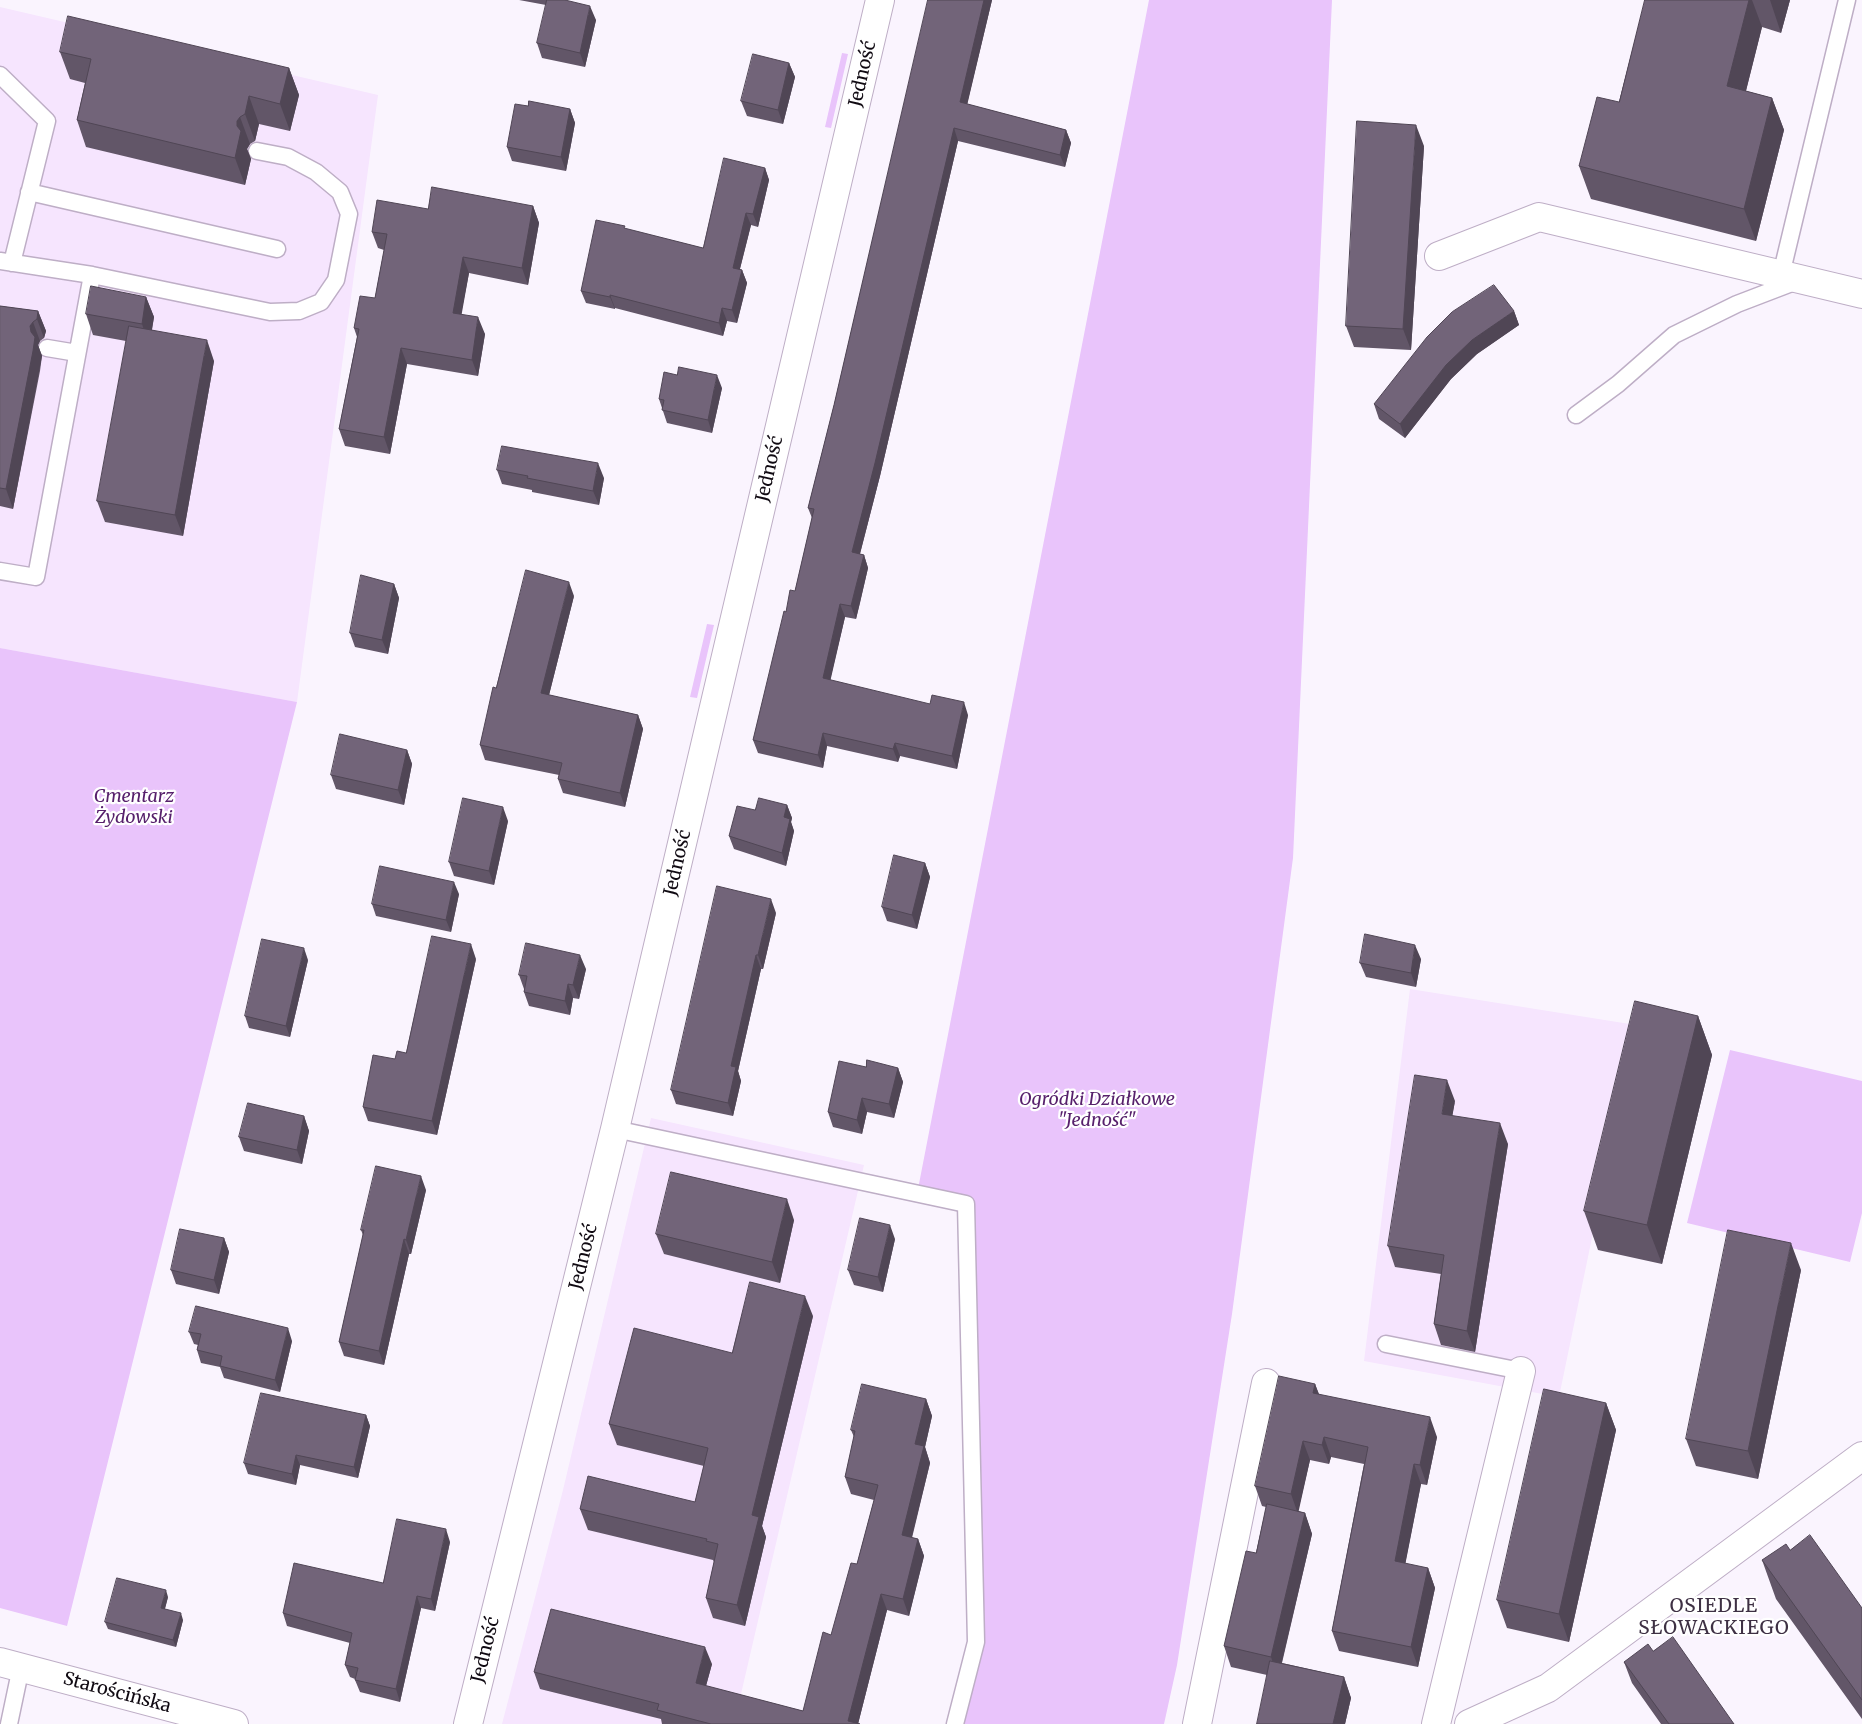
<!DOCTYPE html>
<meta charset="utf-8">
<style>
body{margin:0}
canvas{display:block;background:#faf4fe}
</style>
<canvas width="1862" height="1724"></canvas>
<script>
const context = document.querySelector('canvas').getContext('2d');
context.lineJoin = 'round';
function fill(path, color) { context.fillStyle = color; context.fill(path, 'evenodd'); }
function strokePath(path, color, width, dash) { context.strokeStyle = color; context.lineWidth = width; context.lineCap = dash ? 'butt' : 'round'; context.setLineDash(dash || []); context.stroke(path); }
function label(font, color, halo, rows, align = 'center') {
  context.font = font + ' Merriweather,serif'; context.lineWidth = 4.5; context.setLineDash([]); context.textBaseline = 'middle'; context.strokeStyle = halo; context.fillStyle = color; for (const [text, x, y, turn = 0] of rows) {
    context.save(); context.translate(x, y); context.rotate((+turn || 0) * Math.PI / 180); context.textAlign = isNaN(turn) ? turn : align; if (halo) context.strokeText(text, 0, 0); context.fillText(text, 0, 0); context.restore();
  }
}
const built = new Path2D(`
 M 0,7 L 378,95 L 297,702 L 0,648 Z
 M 1410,989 L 1636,1025 L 1559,1397 L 1364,1361 Z
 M 651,1118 L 864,1165 L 734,1724 L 502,1724 L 563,1490 Z`);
const green = new Path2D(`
 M 1149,0 L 1332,0 L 1293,858 L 1232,1314 L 1177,1665 L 1164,1724 L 955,1724 L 976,1642 L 966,1205 L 917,1194 Z
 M 842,53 L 848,54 L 831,128 L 825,127 Z
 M 707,624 L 714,625 L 697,698 L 690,697 Z
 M 0,648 L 297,702 L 67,1626 L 0,1608 Z
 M 1730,1050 L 1862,1081 L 1862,1213 L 1850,1262 L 1687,1223 Z`);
const service = new Path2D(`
 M 0,75 L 47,121 L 12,263
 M 29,192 L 277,249
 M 0,261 L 92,275 L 36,577 L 0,571
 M 92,275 L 270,312 L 299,311 L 321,302 L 336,280 L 349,214 L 340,192 L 316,172 L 288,157 L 257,151
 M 1781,275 L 1847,0
 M 47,348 L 77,353
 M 1576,415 L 1618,384 L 1674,335 L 1737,304 L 1797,281
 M 615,1129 L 966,1204 L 976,1642 L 955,1724
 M 1386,1344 L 1521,1371
 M 9,1724 L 21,1667`);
const minor = new Path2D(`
 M 1439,256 L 1539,217 L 1862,294
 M 468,1724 L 615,1129 L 880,0
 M 1197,1724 L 1266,1383
 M 1436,1724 L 1521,1371
 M 1469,1724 L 1548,1688 L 1862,1456`);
const tertiary = new Path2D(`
 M 0,1662 L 234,1724`);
const wall = new Path2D(`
 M 519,0 L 565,0 L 596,20 L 585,67 L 542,58 L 537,43 L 546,5 Z
 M 928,0 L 992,0 L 967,104 L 1066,130 L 1071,143 L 1065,167 L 958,141 L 880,476 L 860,554 L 864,555 L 868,568 L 860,603 L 856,619 L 845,617 L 830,680 L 968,715 L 957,769 L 900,756 L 898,762 L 827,746 L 823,768 L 758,753 L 753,740 L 786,612 L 795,591 L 812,518 L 808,508 L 834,405 Z
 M 1645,0 L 1790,0 L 1781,33 L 1762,27 L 1746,91 L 1772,98 L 1784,130 L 1756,241 L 1591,199 L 1579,166 L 1619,102 Z
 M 60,52 L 289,68 L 299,95 L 290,131 L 259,124 L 255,141 L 250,144 L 247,149 L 251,159 L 245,185 L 86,147 L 77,120 L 85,83 L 70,79 Z
 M 789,63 L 795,77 L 783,124 L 747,116 L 741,101 Z
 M 528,106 L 570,109 L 575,123 L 566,171 L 512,161 L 507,147 Z
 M 1424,146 L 1411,350 L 1354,347 L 1346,326 Z
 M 765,168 L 769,180 L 758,227 L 751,225 L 740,269 L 742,270 L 747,283 L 737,323 L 727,321 L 723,336 L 615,308 L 615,309 L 586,303 L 581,291 L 626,229 L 703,248 Z
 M 533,206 L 539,223 L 528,285 L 469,273 L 461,314 L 485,334 L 478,376 L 407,364 L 390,454 L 345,446 L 339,429 L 357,337 L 354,328 L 375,298 L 384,250 L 378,248 L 372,232 L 428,209 Z
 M 146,297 L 154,317 L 152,330 L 214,361 L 183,536 L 105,522 L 97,501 L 126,341 L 93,335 L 86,314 Z
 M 0,306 L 38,311 L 46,331 L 44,338 L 40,341 L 38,345 L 42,356 L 40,371 L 13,509 L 0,506 Z
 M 1514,311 L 1519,325 L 1477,354 L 1451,379 L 1405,438 L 1379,419 L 1374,404 Z
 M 722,388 L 712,433 L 667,423 L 659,399 Z
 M 497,470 L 604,478 L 599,505 L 532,492 L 532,490 L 502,484 Z
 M 394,584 L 399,598 L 388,654 L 355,647 L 350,633 Z
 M 574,596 L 549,695 L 638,715 L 643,729 L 625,807 L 563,793 L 558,779 L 559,775 L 485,760 L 480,745 L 496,688 Z
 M 407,750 L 412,764 L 404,805 L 336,789 L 331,775 Z
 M 787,805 L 792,818 L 791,822 L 794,831 L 786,866 L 734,849 L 729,836 L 755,810 Z
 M 508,821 L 494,885 L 454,876 L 449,862 Z
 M 925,863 L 930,877 L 917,929 L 887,921 L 882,907 Z
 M 459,894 L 451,932 L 376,916 L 372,904 Z
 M 776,913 L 763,969 L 761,969 L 738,1071 L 741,1081 L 733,1116 L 676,1104 L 671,1090 Z
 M 476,959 L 437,1135 L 368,1121 L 363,1107 L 395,1059 L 406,1053 Z
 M 1421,959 L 1416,987 L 1366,977 L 1360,963 Z
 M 308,960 L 290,1037 L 249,1028 L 245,1016 Z
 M 586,969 L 579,999 L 573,998 L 570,1015 L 529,1006 L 524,992 L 524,989 L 519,975 Z
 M 1698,1016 L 1712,1055 L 1662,1264 L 1598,1250 L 1584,1211 Z
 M 866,1067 L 898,1068 L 903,1082 L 894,1118 L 867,1112 L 862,1134 L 833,1127 L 828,1112 Z
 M 1455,1101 L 1452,1116 L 1508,1144 L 1475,1352 L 1441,1345 L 1434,1324 L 1441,1274 L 1395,1267 L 1388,1246 Z
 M 304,1116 L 309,1131 L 302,1164 L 244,1151 L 239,1137 Z
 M 426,1190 L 411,1254 L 409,1254 L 384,1365 L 344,1356 L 339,1342 L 363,1235 L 361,1230 Z
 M 794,1220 L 780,1283 L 664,1254 L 656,1234 Z
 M 224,1238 L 229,1252 L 219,1294 L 176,1284 L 171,1270 Z
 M 895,1239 L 883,1292 L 854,1285 L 848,1270 Z
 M 1801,1270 L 1758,1479 L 1696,1466 L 1686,1439 Z
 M 813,1316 L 762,1526 L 766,1537 L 745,1626 L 713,1618 L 706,1598 L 714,1562 L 713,1560 L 588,1530 L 580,1509 L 695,1502 L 704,1466 L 617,1445 L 609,1424 L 732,1353 Z
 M 189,1332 L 292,1341 L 280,1392 L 224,1378 L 220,1367 L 201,1363 L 197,1350 L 198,1345 L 194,1344 Z
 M 1315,1384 L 1319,1394 L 1437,1437 L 1427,1485 L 1421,1484 L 1405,1564 L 1428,1568 L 1435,1588 L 1418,1667 L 1339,1651 L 1332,1631 L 1364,1464 L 1331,1457 L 1329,1464 L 1310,1460 L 1298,1511 L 1305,1513 L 1312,1534 L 1282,1663 L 1344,1677 L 1351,1698 L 1345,1724 L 1257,1724 L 1267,1675 L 1231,1667 L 1224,1646 L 1256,1553 L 1266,1507 L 1262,1506 L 1255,1486 Z
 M 926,1399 L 932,1416 L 925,1447 L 930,1463 L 912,1538 L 918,1539 L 924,1556 L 909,1616 L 887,1610 L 858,1724 L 860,1724 L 662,1724 L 661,1719 L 540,1689 L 534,1672 L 712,1664 L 706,1686 L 803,1711 L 857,1564 L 874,1500 L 851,1494 L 845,1477 L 854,1437 L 851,1430 Z
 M 1606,1403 L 1616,1430 L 1569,1642 L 1507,1628 L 1497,1600 Z
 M 366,1415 L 370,1426 L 358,1478 L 300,1465 L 296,1485 L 248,1474 L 244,1463 Z
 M 450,1542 L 435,1611 L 421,1608 L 400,1702 L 360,1692 L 355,1680 L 355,1679 L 350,1677 L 345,1665 L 350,1643 L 287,1626 L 283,1613 L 383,1583 Z
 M 1790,1550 L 1862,1608 L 1862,1719 L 1776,1599 L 1762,1560 Z
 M 168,1597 L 165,1609 L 183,1620 L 176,1647 L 108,1629 L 105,1622 Z
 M 1653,1651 L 1734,1724 L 1661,1724 L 1632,1683 L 1624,1662 Z`);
const shadedWall = new Path2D(`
 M 984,0 L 992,0 L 965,114 L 960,102 Z
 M 1749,0 L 1752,0 L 1762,27 L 1739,118 L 1727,86 Z
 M 1770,0 L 1790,0 L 1781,33 Z
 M 590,6 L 596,20 L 585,67 L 580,53 Z
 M 789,63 L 795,77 L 783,124 L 778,110 Z
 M 289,68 L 299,95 L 290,131 L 280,104 Z
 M 249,96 L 259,124 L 255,141 L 245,114 Z
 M 1772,98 L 1784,130 L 1756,241 L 1744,209 Z
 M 570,109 L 575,123 L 566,171 L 561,157 Z
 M 240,117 L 250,144 L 247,149 L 251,159 L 245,185 L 235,158 L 237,121 Z
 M 1416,125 L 1424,146 L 1411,350 L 1403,329 Z
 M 954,128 L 958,141 L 880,476 L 857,565 L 852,552 Z
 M 1066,130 L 1071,143 L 1065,167 L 1060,155 Z
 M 765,168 L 769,180 L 758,227 L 753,214 Z
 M 533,206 L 539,223 L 528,285 L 522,268 Z
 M 746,213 L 751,225 L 737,280 L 733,268 Z
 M 463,257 L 469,273 L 459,329 L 453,313 Z
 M 742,270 L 747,283 L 737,323 L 732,310 Z
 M 610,295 L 615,308 L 615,309 L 610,297 Z
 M 146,297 L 154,317 L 149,345 L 142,324 Z
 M 722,308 L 727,321 L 723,336 L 719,323 Z
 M 38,311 L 46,331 L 44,338 L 37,319 Z
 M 1514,311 L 1519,325 L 1477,354 L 1451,379 L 1405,438 L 1400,424 L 1446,365 L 1472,340 Z
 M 478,317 L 485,334 L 478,376 L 472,360 Z
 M 33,322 L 40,341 L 38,345 L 42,356 L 13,509 L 6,489 L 31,332 L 30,326 Z
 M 207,340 L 214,361 L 183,536 L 175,515 Z
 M 401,348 L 407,364 L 390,454 L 384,437 Z
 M 717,375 L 722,388 L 712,433 L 708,420 Z
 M 598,463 L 604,478 L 599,505 L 593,491 Z
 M 864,555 L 868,568 L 856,619 L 851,606 Z
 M 569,582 L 574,596 L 546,707 L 541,693 Z
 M 394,584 L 399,598 L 388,654 L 382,640 Z
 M 840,604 L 845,617 L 828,691 L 823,678 Z
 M 964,702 L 968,715 L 957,769 L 952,756 Z
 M 638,715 L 643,729 L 625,807 L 620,793 Z
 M 823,733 L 827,746 L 823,768 L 818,755 Z
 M 895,743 L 900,756 L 898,762 L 893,749 Z
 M 407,750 L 412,764 L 404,805 L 398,790 Z
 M 787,805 L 792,818 L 791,822 L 794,831 L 786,866 L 782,853 L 784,817 Z
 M 503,807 L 508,821 L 494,885 L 489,871 Z
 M 925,863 L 930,877 L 917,929 L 912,915 Z
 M 454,882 L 459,894 L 451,932 L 446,920 Z
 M 771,899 L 776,913 L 763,969 L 758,955 Z
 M 471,944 L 476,959 L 437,1135 L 432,1121 Z
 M 1415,945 L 1421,959 L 1416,987 L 1411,973 Z
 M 304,948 L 308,960 L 290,1037 L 286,1026 Z
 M 580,955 L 586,969 L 579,999 L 573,985 Z
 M 756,955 L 761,969 L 738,1071 L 741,1081 L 733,1116 L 728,1103 L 731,1066 Z
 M 568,984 L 573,998 L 570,1015 L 565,1001 Z
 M 1698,1016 L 1712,1055 L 1662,1264 L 1647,1225 Z
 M 898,1068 L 903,1082 L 894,1118 L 889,1104 Z
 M 1447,1080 L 1455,1101 L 1449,1135 L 1442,1114 Z
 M 862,1098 L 867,1112 L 862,1134 L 857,1120 Z
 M 304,1116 L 309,1131 L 302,1164 L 297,1150 Z
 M 1500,1123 L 1508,1144 L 1475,1352 L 1467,1331 Z
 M 421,1176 L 426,1190 L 411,1254 L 406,1240 Z
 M 787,1199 L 794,1220 L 780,1283 L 772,1262 Z
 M 890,1225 L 895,1239 L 883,1292 L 878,1277 Z
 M 224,1238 L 229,1252 L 219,1294 L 214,1280 Z
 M 404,1239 L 409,1254 L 384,1365 L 379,1351 Z
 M 1791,1243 L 1801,1270 L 1758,1479 L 1748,1451 Z
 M 805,1296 L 813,1316 L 762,1526 L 766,1537 L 745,1626 L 737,1605 L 752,1515 Z
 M 288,1328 L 292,1341 L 280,1392 L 275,1380 Z
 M 1315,1384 L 1322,1403 L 1313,1393 Z
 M 926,1399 L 932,1416 L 925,1447 L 930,1463 L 908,1552 L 902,1535 L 915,1444 Z
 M 1606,1403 L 1616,1430 L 1569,1642 L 1559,1614 Z
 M 366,1415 L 370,1426 L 358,1478 L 354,1467 Z
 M 1430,1417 L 1437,1437 L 1427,1485 L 1420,1465 Z
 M 1324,1437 L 1331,1457 L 1329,1464 L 1322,1445 Z
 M 1303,1441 L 1310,1460 L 1298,1514 L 1291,1494 Z
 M 296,1455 L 300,1465 L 296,1485 L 292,1474 Z
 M 1414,1464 L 1421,1484 L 1402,1581 L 1395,1561 Z
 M 1305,1513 L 1312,1534 L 1278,1678 L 1271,1657 Z
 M 446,1529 L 450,1542 L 435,1611 L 431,1599 Z
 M 918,1539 L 924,1556 L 909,1616 L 903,1599 Z
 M 1428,1568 L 1435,1588 L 1418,1667 L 1411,1647 Z
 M 166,1590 L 168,1597 L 163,1615 L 161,1608 Z
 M 881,1594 L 887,1610 L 858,1724 L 848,1721 Z
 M 417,1596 L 421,1608 L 400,1702 L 396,1689 Z
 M 181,1613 L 183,1620 L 176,1647 L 173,1640 Z
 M 705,1647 L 712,1664 L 702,1700 L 696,1683 Z
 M 1344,1677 L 1351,1698 L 1345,1724 L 1333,1724 Z`);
const building = new Path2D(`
 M 547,0 L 565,0 L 590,6 L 580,53 L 537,43 Z
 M 928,0 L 984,0 L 960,102 L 1066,130 L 1060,155 L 954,128 L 875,463 L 852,552 L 864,555 L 855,590 L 851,606 L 840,604 L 823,678 L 930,704 L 932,695 L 964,702 L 952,756 L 895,743 L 893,749 L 823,733 L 818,755 L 753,740 L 784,611 L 786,612 L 790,590 L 795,591 L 814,509 L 808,508 L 834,405 Z
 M 1645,0 L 1749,0 L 1727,86 L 1772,98 L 1744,209 L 1579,166 L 1597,97 L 1619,102 Z
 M 68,16 L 289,68 L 280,104 L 249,96 L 245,114 L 240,117 L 237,121 L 237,126 L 241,131 L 235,158 L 77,120 L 91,59 L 60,52 Z
 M 753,54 L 789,63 L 778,110 L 741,101 Z
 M 529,101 L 570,109 L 561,157 L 507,147 L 515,104 L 528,106 Z
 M 1357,121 L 1416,125 L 1403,329 L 1346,326 Z
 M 724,158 L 765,168 L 753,214 L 746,213 L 733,268 L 742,270 L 732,310 L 722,308 L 719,323 L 610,295 L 610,297 L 581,291 L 596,220 L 625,226 L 624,228 L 703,248 Z
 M 432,187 L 533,206 L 522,268 L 463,257 L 453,313 L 478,317 L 472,360 L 401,348 L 384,437 L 339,429 L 359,329 L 354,328 L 360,296 L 375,298 L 387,234 L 372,232 L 377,200 L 428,209 Z
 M 1494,285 L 1514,311 L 1472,340 L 1446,365 L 1400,424 L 1374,404 L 1427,337 L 1452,312 Z
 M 91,286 L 146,297 L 142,324 L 86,314 Z
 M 0,306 L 38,311 L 37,319 L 33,322 L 30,326 L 31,332 L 35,337 L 33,351 L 6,489 L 0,488 Z
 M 129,326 L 207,340 L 175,515 L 97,501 Z
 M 679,367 L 717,375 L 708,420 L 662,410 L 664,400 L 659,399 L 664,372 L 677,375 Z
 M 502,446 L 598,463 L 593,491 L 527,478 L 528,476 L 497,470 Z
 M 526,570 L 569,582 L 541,693 L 638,715 L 620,793 L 558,779 L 562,763 L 480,745 L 493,687 L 496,688 Z
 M 361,575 L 394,584 L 382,640 L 350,633 Z
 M 340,734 L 407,750 L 398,790 L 331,775 Z
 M 463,798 L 503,807 L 489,871 L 449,862 Z
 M 759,798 L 787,805 L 784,817 L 790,819 L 782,853 L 729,836 L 737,806 L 755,810 Z
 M 894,855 L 925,863 L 912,915 L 882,907 Z
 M 380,866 L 454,882 L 446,920 L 372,904 Z
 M 717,886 L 771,899 L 758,955 L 756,955 L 731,1066 L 736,1067 L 728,1103 L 671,1090 Z
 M 1365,934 L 1415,945 L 1411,973 L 1360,963 Z
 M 432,936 L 471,944 L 432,1121 L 363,1107 L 373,1055 L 395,1059 L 397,1051 L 406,1053 Z
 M 262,939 L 304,948 L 286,1026 L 245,1016 Z
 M 526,943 L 580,955 L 573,985 L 568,984 L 565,1001 L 524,992 L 527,976 L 519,975 Z
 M 1635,1001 L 1698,1016 L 1647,1225 L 1584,1211 Z
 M 867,1060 L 898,1068 L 889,1104 L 862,1098 L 857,1120 L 828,1112 L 839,1061 L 866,1067 Z
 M 1415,1075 L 1447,1080 L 1442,1114 L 1500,1123 L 1467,1331 L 1434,1324 L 1444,1255 L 1388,1246 Z
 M 248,1103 L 304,1116 L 297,1150 L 239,1137 Z
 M 376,1166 L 421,1176 L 406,1240 L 404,1239 L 379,1351 L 339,1342 L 364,1230 L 361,1230 Z
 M 671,1172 L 787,1199 L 772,1262 L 656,1234 Z
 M 860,1218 L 890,1225 L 878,1277 L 848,1270 Z
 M 180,1229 L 224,1238 L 214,1280 L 171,1270 Z
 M 1728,1230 L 1791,1243 L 1748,1451 L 1686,1439 Z
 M 750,1282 L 805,1296 L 752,1515 L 759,1517 L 737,1605 L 706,1598 L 718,1544 L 706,1541 L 707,1539 L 580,1509 L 588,1476 L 695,1502 L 708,1448 L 609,1424 L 634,1328 L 732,1353 Z
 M 196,1306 L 288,1328 L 275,1380 L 220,1366 L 222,1356 L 197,1350 L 201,1334 L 189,1332 Z
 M 1279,1376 L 1315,1384 L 1313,1393 L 1430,1417 L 1420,1465 L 1414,1464 L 1395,1561 L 1428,1568 L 1411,1647 L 1332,1631 L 1368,1447 L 1324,1437 L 1322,1445 L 1303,1441 L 1291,1494 L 1255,1486 Z
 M 862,1384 L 926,1399 L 915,1444 L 924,1446 L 902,1535 L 918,1539 L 903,1599 L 881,1594 L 848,1721 L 860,1724 L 711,1724 L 657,1710 L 659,1704 L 534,1672 L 551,1609 L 705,1647 L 696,1683 L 803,1711 L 823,1632 L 831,1635 L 851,1563 L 857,1564 L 878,1485 L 845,1477 L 855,1431 L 851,1430 Z
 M 1544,1389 L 1606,1403 L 1559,1614 L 1497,1600 Z
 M 261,1393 L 366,1415 L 354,1467 L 296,1455 L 292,1474 L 244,1463 Z
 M 1267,1504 L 1305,1513 L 1271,1657 L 1224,1646 L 1246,1551 L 1256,1553 Z
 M 397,1519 L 446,1529 L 431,1599 L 417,1596 L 396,1689 L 355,1680 L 358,1668 L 345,1665 L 352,1633 L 283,1613 L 294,1563 L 383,1583 Z
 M 1810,1535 L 1862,1608 L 1862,1700 L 1762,1560 L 1786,1544 L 1790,1550 Z
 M 117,1578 L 166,1590 L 161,1608 L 181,1613 L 173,1640 L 105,1622 Z
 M 1673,1637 L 1734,1724 L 1669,1724 L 1624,1662 L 1648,1644 L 1653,1651 Z
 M 1270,1661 L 1344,1677 L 1333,1724 L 1257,1724 Z`);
const streetNames = [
 ["Jedność",863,74,-77],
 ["Jedność",770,469,-77],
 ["Jedność",678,863,-77],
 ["Jedność",584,1257,-76],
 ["Jedność",486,1650,-76],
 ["Starościńska",117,1693,15]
];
const parkNames = [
 ["Cmentarz",134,797],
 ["Żydowski",134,818],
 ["Ogródki Działkowe",1097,1100],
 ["\"Jedność\"",1097,1121]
];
const neighbourhoodNames = [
 ["OSIEDLE",1714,1607],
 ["SŁOWACKIEGO",1714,1629]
];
fill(built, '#f6e5fe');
fill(green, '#e9c4fb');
strokePath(service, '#beaec6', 19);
strokePath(minor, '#beaec6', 30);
strokePath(tertiary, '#beaec6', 30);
strokePath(service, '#fff', 16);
strokePath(minor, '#fff', 28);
strokePath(tertiary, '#fff', 28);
fill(wall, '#625668');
fill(shadedWall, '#504655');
fill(building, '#726479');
strokePath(building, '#504655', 1);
label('18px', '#100a12', '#fff', streetNames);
label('italic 18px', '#57206c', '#fff', parkNames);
context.letterSpacing = '1px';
label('19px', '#3e3044', '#fff', neighbourhoodNames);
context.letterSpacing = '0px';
</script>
